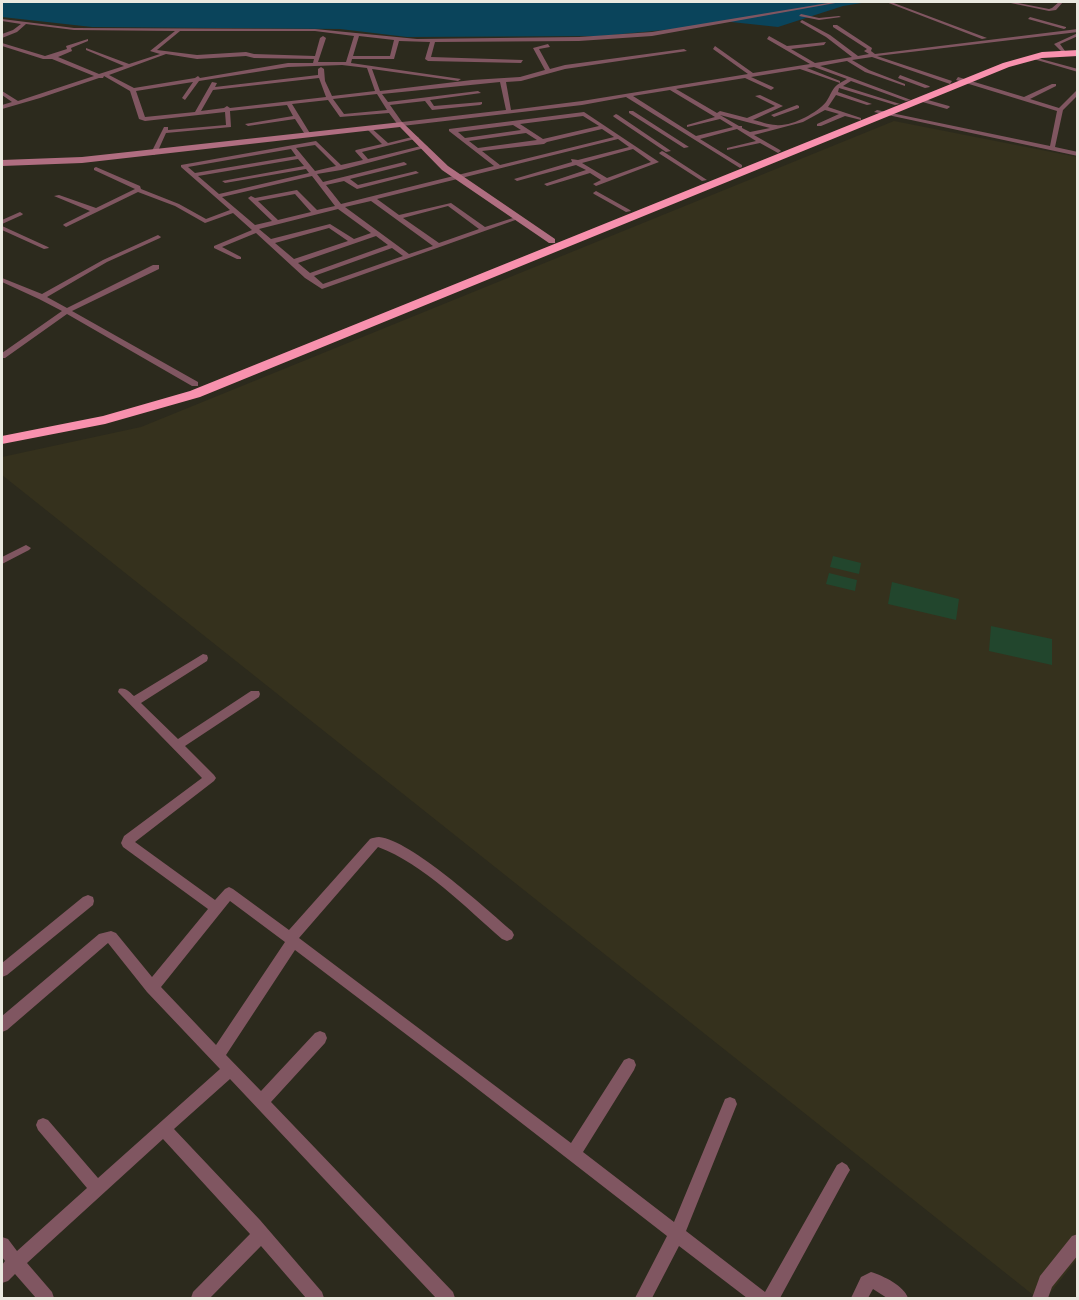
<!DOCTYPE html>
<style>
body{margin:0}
#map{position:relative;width:1079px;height:1300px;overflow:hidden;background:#2c2a1d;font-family:"Open Sans",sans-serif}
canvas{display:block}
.frame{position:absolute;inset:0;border:3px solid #eae9e0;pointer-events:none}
</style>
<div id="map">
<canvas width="1079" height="1300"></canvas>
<div class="frame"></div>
</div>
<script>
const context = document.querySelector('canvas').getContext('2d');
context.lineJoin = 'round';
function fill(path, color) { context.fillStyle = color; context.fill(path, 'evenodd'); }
const built = new Path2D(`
 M 894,121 L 1077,157 L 1078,1258 L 1046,1298 L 1037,1298 L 2,475 L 2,457 L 141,427 Z`);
const green = new Path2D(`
 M 833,556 L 861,563 L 859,574 L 830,567 Z
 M 829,573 L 857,580 L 855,591 L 826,584 Z
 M 892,582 L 959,599 L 956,620 L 888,604 Z
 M 991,626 L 1052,639 L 1052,665 L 989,651 Z`);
const water = new Path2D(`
 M 2,2 L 868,2 L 843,6 L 778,27 L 722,21 L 685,28 L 601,36 L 407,37 L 340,29 L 92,27 L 2,17 Z`);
const street = new Path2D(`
 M 834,2 L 841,2 L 652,36 L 579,41 L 435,42 L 431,57 L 523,60 L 521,63 L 428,61 L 425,59 L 430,42 L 399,41 L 394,59 L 352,59 L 351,63 L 461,79 L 458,81 L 372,69 L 380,91 L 472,80 L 520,77 L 545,70 L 533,48 L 548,44 L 550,47 L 539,49 L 550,69 L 565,65 L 684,49 L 687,51 L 565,69 L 521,81 L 506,82 L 511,110 L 582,101 L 748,74 L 713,49 L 715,46 L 753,73 L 810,64 L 767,39 L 769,36 L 787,46 L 826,42 L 824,45 L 791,49 L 815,63 L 852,57 L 826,37 L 800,22 L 802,20 L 830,35 L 858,56 L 869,54 L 864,51 L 867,49 L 833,27 L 833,25 L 837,25 L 872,48 L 871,51 L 875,54 L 1078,29 L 1078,32 L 877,56 L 952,81 L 950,84 L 872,57 L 852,60 L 869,70 L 905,84 L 905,86 L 865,72 L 847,61 L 820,66 L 911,100 L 906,101 L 851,81 L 843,86 L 900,104 L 895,105 L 839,88 L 838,92 L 872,104 L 867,105 L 836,95 L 828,107 L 861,118 L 861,120 L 845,116 L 821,126 L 817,126 L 817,124 L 839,114 L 825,110 L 803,122 L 754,135 L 780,150 L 781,151 L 778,153 L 760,143 L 727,150 L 727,148 L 756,141 L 737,129 L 700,139 L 742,165 L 742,167 L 740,168 L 626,97 L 582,105 L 402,126 L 398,125 L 389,113 L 340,117 L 328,100 L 292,104 L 311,135 L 308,137 L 306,136 L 295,119 L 248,126 L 245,124 L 293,116 L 287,105 L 230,111 L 231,127 L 166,133 L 157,153 L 154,155 L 151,153 L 164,127 L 168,127 L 168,130 L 226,125 L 225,112 L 145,121 L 139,119 L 130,91 L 104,76 L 103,78 L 99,78 L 40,98 L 2,109 L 2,105 L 12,102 L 2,95 L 2,91 L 18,101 L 94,76 L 52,59 L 43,59 L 2,46 L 2,43 L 45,56 L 67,49 L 66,46 L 88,39 L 88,41 L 71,48 L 72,51 L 58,57 L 99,74 L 124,66 L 86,50 L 86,48 L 129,64 L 160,54 L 150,51 L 175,31 L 74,30 L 26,24 L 17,32 L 2,38 L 2,34 L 13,30 L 21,24 L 2,21 L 2,19 L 74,28 L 315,29 L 417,39 L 579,37 L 652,32 ZM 180,31 L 315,31 L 354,36 L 346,62 L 318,62 L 326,38 L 323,36 L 320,38 L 315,56 L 254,54 L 246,52 L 197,55 L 157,50 ZM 359,36 L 394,40 L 390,56 L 353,56 ZM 166,54 L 197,59 L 246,56 L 254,58 L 314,59 L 313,63 L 288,63 L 200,78 L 198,76 L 195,78 L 134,88 L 109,75 ZM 342,65 L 367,68 L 375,91 L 332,96 L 325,81 L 324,69 L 321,67 L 318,69 L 318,75 L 215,87 L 217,83 L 212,82 L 195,112 L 145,117 L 136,91 L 193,82 L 182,98 L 185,100 L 199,81 L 288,67 ZM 814,67 L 847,79 L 840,83 L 840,81 L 807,68 ZM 800,69 L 840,83 C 832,87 831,95 826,102 C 817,113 791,127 776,125 C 768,125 760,121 753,120 L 783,106 L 760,95 L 755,96 L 775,106 L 747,118 L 720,111 L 717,113 L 676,89 L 745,78 L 771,90 L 774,88 L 773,87 L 751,77 ZM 319,78 L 326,97 L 230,108 L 227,106 L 224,108 L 201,111 L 213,90 ZM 500,82 L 506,110 L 402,122 L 390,105 L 425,101 L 432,110 L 480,105 L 482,104 L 482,102 L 434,106 L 430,100 L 481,93 L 478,91 L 388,102 L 382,94 ZM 670,90 L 715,117 L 687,125 L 687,127 L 720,119 L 733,127 L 696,136 L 633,96 ZM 377,94 L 387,110 L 344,114 L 333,99 ZM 720,115 L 770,128 L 750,132 L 742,128 L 742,126 L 739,126 Z
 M 886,2 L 891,2 L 987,38 L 982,39 Z
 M 1006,2 L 1013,2 L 1049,9 L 1052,8 L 1059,2 L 1063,2 L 1056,10 L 1049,11 Z
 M 801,14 L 819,18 L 839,16 L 841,17 L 819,20 L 799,16 Z
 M 1030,17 L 1066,27 L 1066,28 L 1064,29 L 1028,19 Z
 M 1078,33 L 1078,36 L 1060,44 L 1065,51 L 1061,51 L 1054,44 Z
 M 1030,56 L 1078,69 L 1078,72 L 1030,58 Z
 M 900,75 L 929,86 L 930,87 L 925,88 L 898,78 Z
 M 958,77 L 1024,97 L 1052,84 L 1056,84 L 1056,86 L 1030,99 L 1059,108 L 1078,89 L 1078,95 L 1063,110 L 1055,147 L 1078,152 L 1078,156 L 874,112 L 877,110 L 1050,146 L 1057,111 L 956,80 Z
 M 921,98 L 949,106 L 950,107 L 947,109 L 919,101 L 919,99 Z
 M 797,105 L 799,106 L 799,108 L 774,117 L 771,115 Z
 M 629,111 L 633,111 L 689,147 L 684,148 L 629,113 Z
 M 584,112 L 659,162 L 596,186 L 593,184 L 601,180 L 590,173 L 547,186 L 544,184 L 586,170 L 576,165 L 517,181 L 514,179 L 572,162 L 571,159 L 578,160 L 629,147 L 618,139 L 377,199 L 399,215 L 451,203 L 485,227 L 516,217 L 521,218 L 322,289 L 305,278 L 256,233 L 222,247 L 241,257 L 241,259 L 237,259 L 214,248 L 214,246 L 252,230 L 233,213 L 205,223 L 175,206 L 138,192 L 66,227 L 63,225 L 64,224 L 90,211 L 54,196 L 59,195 L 96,208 L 135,189 L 94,170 L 94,168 L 96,167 L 140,186 L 141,189 L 179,204 L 206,219 L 230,210 L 181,167 L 181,165 L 316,141 L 341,165 L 363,160 L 355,151 L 356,150 L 382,144 L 367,129 L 367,127 L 369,126 L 388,143 L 416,136 L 419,138 L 362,152 L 368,159 L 425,145 L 428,147 L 341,170 L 317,174 L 323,182 L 404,162 L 407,164 L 406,165 L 350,179 L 358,185 L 416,171 L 419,173 L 357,189 L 344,181 L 326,185 L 341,204 L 494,166 L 449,131 L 449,129 ZM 583,116 L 599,126 L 543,139 L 520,124 ZM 513,125 L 521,130 L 465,138 L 458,132 ZM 602,129 L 614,137 L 500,165 L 482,151 L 544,144 L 547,142 ZM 526,133 L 537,140 L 478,148 L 469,141 ZM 315,145 L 336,166 L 315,171 L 296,148 ZM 291,149 L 296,156 L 195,173 L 188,167 ZM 633,149 L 651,162 L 607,178 L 582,163 ZM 298,159 L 304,166 L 222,181 L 225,183 L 306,169 L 309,173 L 219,194 L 198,176 ZM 312,176 L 335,206 L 317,210 L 297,190 L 255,198 L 251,196 L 248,198 L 249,199 L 272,221 L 255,225 L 222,197 ZM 295,194 L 311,212 L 278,220 L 258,201 ZM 371,201 L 433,246 L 409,254 L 345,207 ZM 448,206 L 479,229 L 439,243 L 403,218 ZM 338,209 L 371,233 L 354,239 L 330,224 L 271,239 L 259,229 ZM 329,228 L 348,241 L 294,259 L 275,243 ZM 376,236 L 388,245 L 310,273 L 298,263 ZM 392,248 L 403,256 L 323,284 L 314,276 Z
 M 616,114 L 618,115 L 671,151 L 666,152 L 614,117 L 613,116 Z
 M 662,151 L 664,152 L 707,180 L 702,181 L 660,154 L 659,153 Z
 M 596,191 L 630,210 L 631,211 L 626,212 L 594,194 L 593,193 Z
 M 20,212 L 23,214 L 22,215 L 2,224 L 2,220 Z
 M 2,226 L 48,247 L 49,248 L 44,249 L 2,230 Z
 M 158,235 L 161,237 L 160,238 L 107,262 L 47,297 L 67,308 L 153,265 L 159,265 L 159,269 L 72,311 L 198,382 L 198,386 L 192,386 L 67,314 L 5,358 L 2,358 L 2,353 L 62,311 L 39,299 L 2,282 L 2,278 L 42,294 L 103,260 Z
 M 26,545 L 31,548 L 29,550 L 2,564 L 2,557 Z
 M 203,654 L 207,655 L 208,658 L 207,661 L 141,703 L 178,739 L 251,691 L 259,691 L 260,694 L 259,697 L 185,746 L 214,775 L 216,778 L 214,781 L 135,842 L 215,900 L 225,889 L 229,887 L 233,889 L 289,930 L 370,839 C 372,838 376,837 379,837 C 411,840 485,908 512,931 L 514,935 L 512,939 L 507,941 L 502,939 C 466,908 424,864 378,847 L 299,938 L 571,1143 L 624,1060 L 629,1058 L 634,1060 L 636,1065 L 634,1070 L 583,1152 L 674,1222 L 725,1099 L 730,1097 L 735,1099 L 737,1104 L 686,1231 L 765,1292 L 837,1165 L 842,1162 L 847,1165 L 850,1170 L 847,1175 L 780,1298 L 747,1298 L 679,1246 L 652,1298 L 635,1298 L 667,1236 L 461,1076 L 295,950 L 226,1055 L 261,1091 L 315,1033 L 320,1031 L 325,1033 L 327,1038 L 325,1043 L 271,1102 L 453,1292 L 455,1298 L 436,1298 L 230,1079 L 174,1129 L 260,1220 L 322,1292 L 324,1298 L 306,1298 L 261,1246 L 210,1298 L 191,1298 L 193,1292 L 250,1234 L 163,1139 L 27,1263 L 52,1292 L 54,1298 L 36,1298 L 15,1274 L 8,1281 L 2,1283 L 2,1265 L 5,1261 L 2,1257 L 2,1237 L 8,1239 L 17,1251 L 87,1188 L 38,1130 L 36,1125 L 38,1120 L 43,1118 L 48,1120 L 98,1178 L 220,1069 L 147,992 L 108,943 L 7,1030 L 2,1032 L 2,1016 L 99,934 L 111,931 L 116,933 L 152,977 L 208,909 L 123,847 L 121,843 L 124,836 L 202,778 L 118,692 L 119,689 C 126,687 129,692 134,696 ZM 230,901 L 285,942 L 216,1045 L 161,987 Z
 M 88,895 L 93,897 L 94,901 L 93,905 L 7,975 L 2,977 L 2,963 L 83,897 Z
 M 1078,1234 L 1078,1255 L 1052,1287 L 1048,1298 L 1032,1298 L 1040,1276 L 1072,1236 Z
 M 871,1272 C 884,1276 904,1286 908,1298 L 887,1298 L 873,1289 L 868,1298 L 851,1298 L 861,1277 Z`);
const secondary = new Path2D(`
 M 402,122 L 448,166 L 555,239 L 555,243 L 549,243 L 442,170 L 400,127 L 82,163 L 2,166 L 2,160 L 82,157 Z`);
const highway = new Path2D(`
 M 1078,50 L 1078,56 L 1042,58 L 1009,67 L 200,397 L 105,424 L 2,444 L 2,436 L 103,416 L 190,391 L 1003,63 L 1042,52 Z`);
fill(built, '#35311d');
fill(green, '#22462d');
fill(water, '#0a445b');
fill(street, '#805661');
fill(secondary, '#b06e81');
fill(highway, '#f891ae');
</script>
